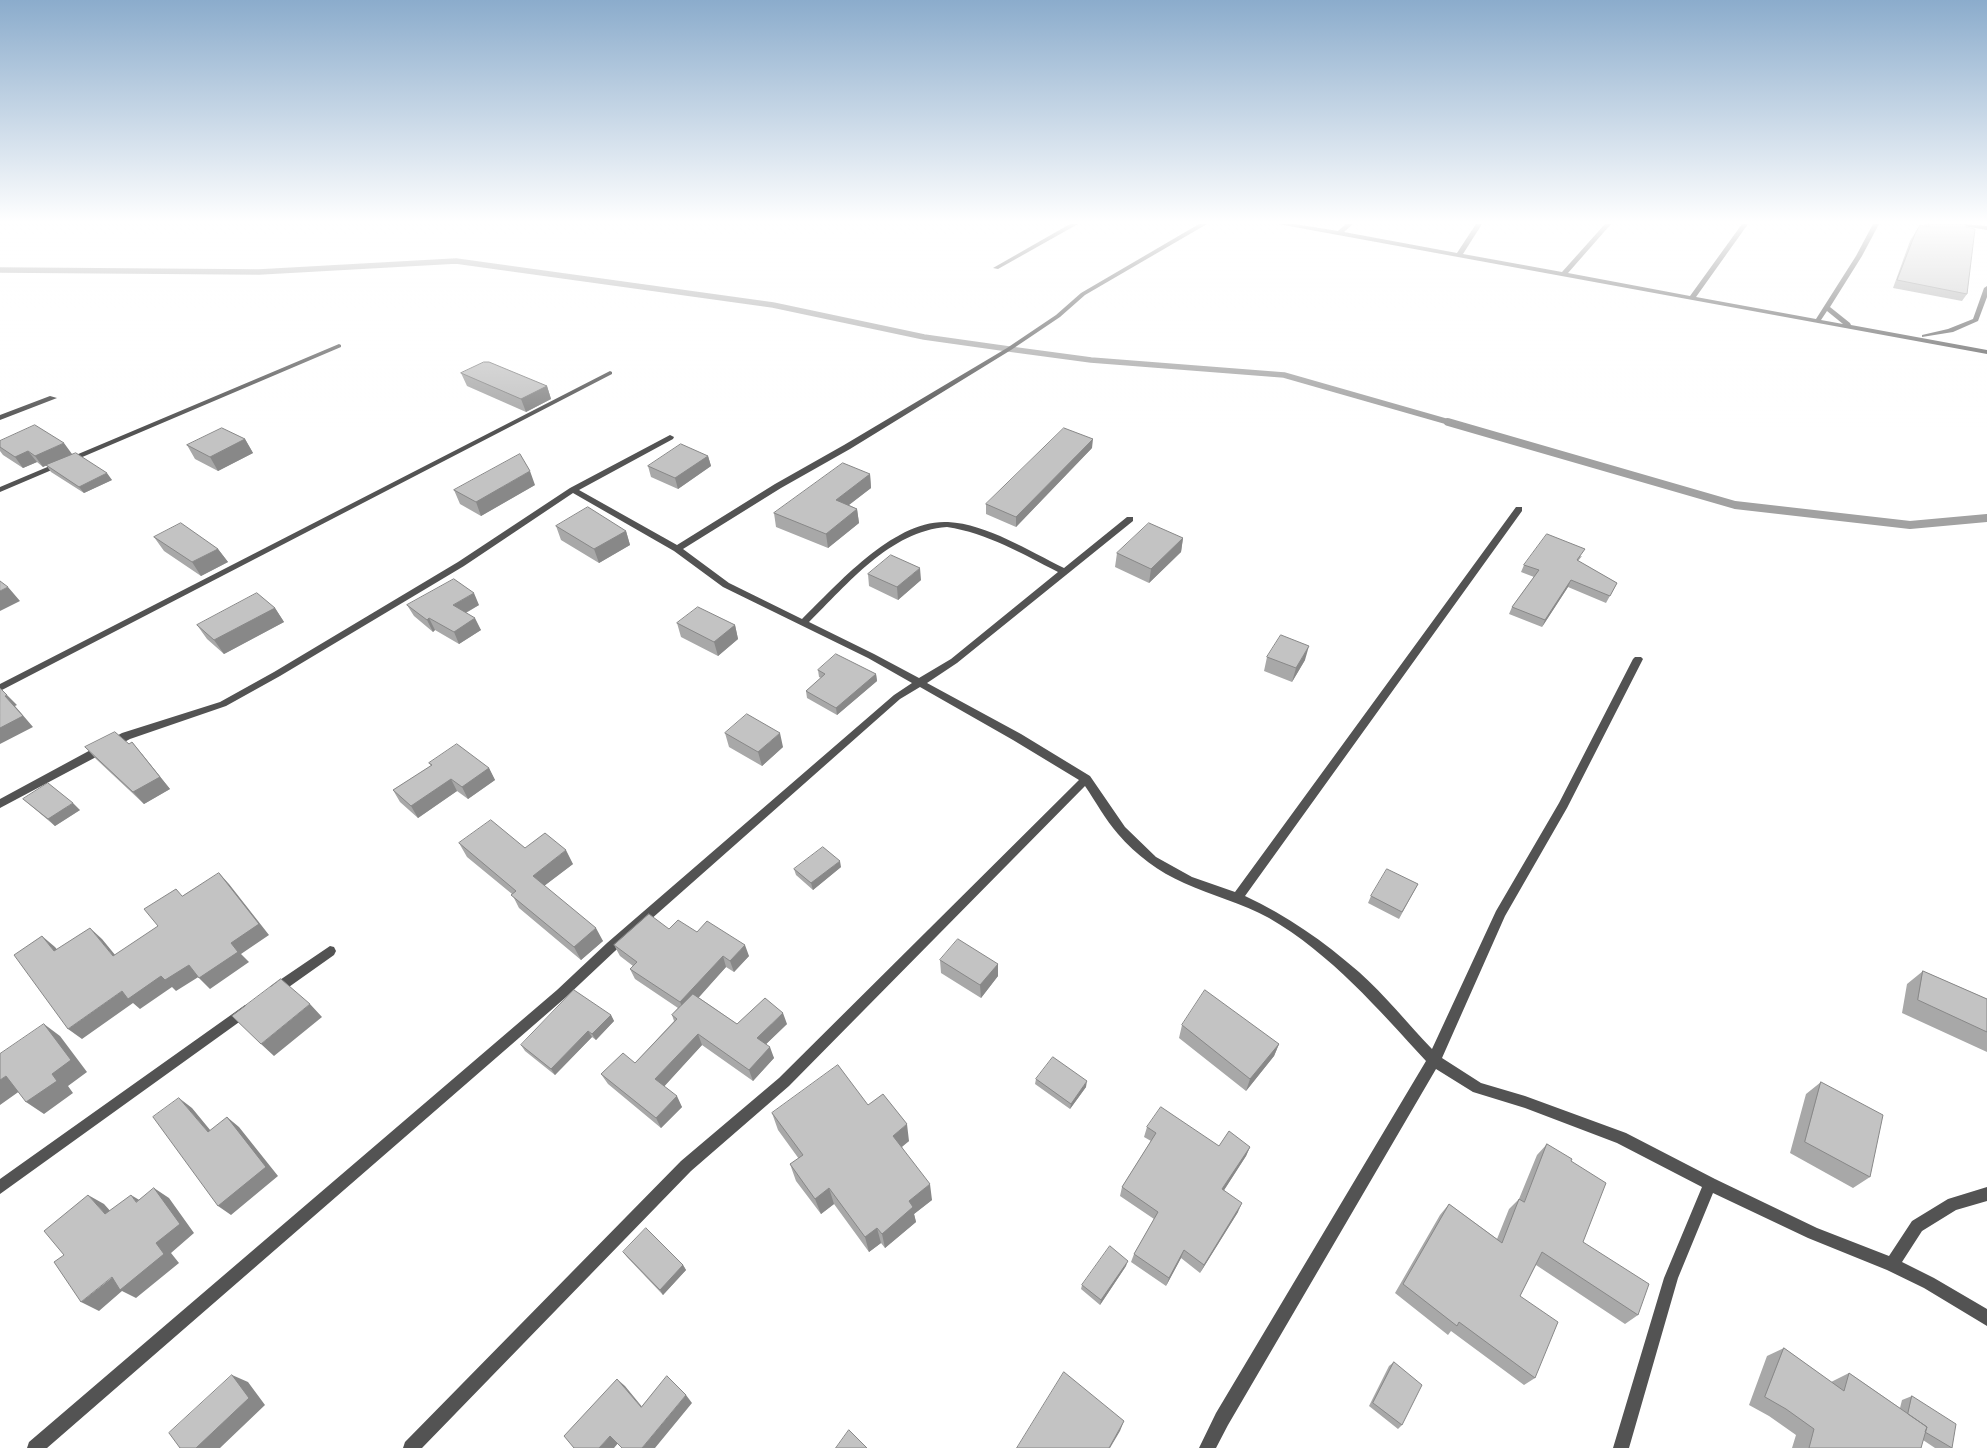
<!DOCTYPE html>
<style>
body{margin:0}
canvas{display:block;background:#fff}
</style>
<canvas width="1987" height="1448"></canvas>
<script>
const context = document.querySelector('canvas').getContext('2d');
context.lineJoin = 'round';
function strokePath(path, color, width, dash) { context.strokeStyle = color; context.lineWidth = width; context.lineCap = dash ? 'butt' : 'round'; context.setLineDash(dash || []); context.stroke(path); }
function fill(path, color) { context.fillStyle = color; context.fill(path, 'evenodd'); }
const streamFar1 = new Path2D(`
 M 0,270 L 259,272 L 456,261 L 773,305 L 924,337 L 1009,349 L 1091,360 L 1284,375 L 1452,423`);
const stream = new Path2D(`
 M 1448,422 L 1735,505 L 1910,525 L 1987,518`);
const street = new Path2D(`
 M 1070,224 L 1078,224 L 998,269 L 993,268 Z
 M 1199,224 L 1207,224 L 1085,295 L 1060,317 L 1011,350 L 850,449 L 781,488 L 683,549 L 729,583 L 802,619 C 838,584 894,519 948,522 C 987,524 1029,551 1064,568 L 1127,517 L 1133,517 L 1133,521 L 957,663 L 927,683 L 1021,734 L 1090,776 L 1125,827 L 1156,857 L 1192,877 L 1235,892 L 1516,507 L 1522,507 L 1522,511 L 1245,896 C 1288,916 1323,941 1359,972 C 1385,995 1408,1024 1432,1049 L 1496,911 L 1559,803 L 1633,659 L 1635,657 L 1641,657 L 1643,659 L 1567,808 L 1505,916 L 1442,1058 L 1481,1083 L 1525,1096 L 1626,1133 L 1715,1179 L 1817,1228 L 1889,1256 L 1912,1221 L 1948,1199 L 1987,1187 L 1987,1201 L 1956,1210 L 1922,1231 L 1902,1262 L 1934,1278 L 1987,1309 L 1987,1326 L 1924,1288 L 1887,1270 L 1808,1238 L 1713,1193 L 1678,1278 L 1629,1448 L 1613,1448 L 1664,1278 L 1702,1187 L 1617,1143 L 1525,1108 L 1473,1092 L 1436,1069 L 1228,1425 L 1216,1448 L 1199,1448 L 1216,1413 L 1426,1061 C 1378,1009 1331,954 1269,918 C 1242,903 1212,896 1184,883 C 1159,872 1136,855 1118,834 C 1105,819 1096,802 1085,786 L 789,1086 L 691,1171 L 422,1448 L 403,1448 L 405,1442 L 681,1161 L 779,1078 L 1079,780 L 1013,740 L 920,687 L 900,699 L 615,951 L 565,998 L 47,1448 L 27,1448 L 29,1442 L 557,990 L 607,943 L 894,695 L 912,683 L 868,658 L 723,587 L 674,551 L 573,493 L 464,566 L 280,676 L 226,706 L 130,739 L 0,808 L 0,799 L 122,733 L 220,702 L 274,672 L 458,562 L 570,488 L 670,435 L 674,437 L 673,439 L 579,490 L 677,545 L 775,484 L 844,445 L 1007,348 L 1056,315 L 1081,293 ZM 947,527 C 987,533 1023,554 1058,572 L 951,659 L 919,678 L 874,654 L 809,622 C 848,584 890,531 947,527 Z
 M 1278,224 L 1295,224 L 1338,231 L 1346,224 L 1353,224 L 1344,232 L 1457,253 L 1476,224 L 1482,224 L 1463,254 L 1562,272 L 1605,224 L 1611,224 L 1568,273 L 1690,296 L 1742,224 L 1748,224 L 1696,297 L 1816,319 L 1856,256 L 1873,224 L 1879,224 L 1862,256 L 1830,307 L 1850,323 L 1851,325 L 1987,350 L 1987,354 ZM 1827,311 L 1843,324 L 1821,320 Z
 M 1961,224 L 1987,226 L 1987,230 L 1964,226 Z
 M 1987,286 L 1987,297 L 1978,321 L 1953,332 L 1922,337 L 1922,335 L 1948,329 L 1973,319 L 1984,288 Z
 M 339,344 L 341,345 L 341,347 L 0,492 L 0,487 Z
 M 610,371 L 612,372 L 612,374 L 0,691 L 0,684 Z
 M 50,396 L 57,398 L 0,420 L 0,415 Z
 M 330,946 L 334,947 L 336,951 L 334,955 L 279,994 L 275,996 L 271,994 L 269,990 L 271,986 Z
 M 245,1005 L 249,1007 L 251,1011 L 249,1015 L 0,1194 L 0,1179 Z`);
const wall = new Path2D(`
 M 1924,224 L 1965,224 L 1967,294 L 1962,301 L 1893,288 L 1910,241 L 1920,225 L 1924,226 Z
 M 461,373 L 547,386 L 551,399 L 526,412 L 467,386 Z
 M 245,439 L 253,453 L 218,471 L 195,459 L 187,445 Z
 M 0,441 L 72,454 L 112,480 L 84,493 L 51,472 L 46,465 L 43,467 L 37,462 L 23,468 L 3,455 L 0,451 Z
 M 1092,448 L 1016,527 L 986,514 L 986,504 Z
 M 708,456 L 711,466 L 678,489 L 651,477 L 648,466 Z
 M 870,474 L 871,488 L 849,505 L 857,509 L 859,523 L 828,548 L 776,527 L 774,513 Z
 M 535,485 L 481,516 L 460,504 L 454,490 Z
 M 556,526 L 626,531 L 630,545 L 599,563 L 561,540 Z
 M 154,537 L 218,549 L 228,562 L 201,576 L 164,551 Z
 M 1183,538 L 1181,552 L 1149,583 L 1115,567 L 1117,553 Z
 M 1582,556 L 1578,561 L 1617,583 L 1606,603 L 1568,587 L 1542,627 L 1509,614 L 1512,607 L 1534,577 L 1521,572 L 1524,565 Z
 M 868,574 L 921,580 L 898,600 L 869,586 Z
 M 407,605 L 479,605 L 466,613 L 481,630 L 459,644 L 435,630 L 433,632 L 414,616 Z
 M 275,608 L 284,622 L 224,654 L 207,639 L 197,625 Z
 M 677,623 L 735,625 L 738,639 L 718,656 L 681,637 Z
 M 1267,657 L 1305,660 L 1292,682 L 1264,671 Z
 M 818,670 L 876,674 L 877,681 L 837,715 L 807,698 L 806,691 L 821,678 L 819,677 Z
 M 725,733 L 783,747 L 762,766 L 729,747 Z
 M 85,747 L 142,754 L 170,789 L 144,804 L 96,759 Z
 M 429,763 L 489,768 L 495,780 L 468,799 L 457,791 L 418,818 L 400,802 L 393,790 L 431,766 Z
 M 23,799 L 80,810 L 55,826 Z
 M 459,843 L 525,848 L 573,864 L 544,886 L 603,941 L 581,960 L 519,908 L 512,894 L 467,857 Z
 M 841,867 L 813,890 L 796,875 L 794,869 Z
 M 1418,884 L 1399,919 L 1368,903 L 1371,896 Z
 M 669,929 L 697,932 L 749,956 L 734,972 L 726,967 L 698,997 L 737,1024 L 787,1024 L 766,1044 L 774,1058 L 753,1081 L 702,1045 L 664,1086 L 682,1107 L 661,1128 L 608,1084 L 601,1074 L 635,1063 L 674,1021 L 672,1015 L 678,1008 L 635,979 L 630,969 L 633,966 L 620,956 L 614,945 Z
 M 940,960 L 998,964 L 998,976 L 981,998 L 941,973 Z
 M 1923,971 L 1987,999 L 1987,1052 L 1902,1013 L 1907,984 Z
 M 611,1015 L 614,1021 L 596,1040 L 592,1037 L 555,1075 L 525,1051 L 521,1045 Z
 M 1182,1025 L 1279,1044 L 1274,1056 L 1246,1091 L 1179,1038 Z
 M 1036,1079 L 1086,1087 L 1070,1109 L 1035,1084 Z
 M 1821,1082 L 1870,1177 L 1853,1188 L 1790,1153 L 1806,1094 Z
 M 868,1105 L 909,1141 L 902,1147 L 932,1200 L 914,1214 L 916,1222 L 885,1248 L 881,1243 L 869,1252 L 834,1204 L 821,1214 L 796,1181 L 790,1164 L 799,1159 L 778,1130 L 772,1113 Z
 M 1147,1127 L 1219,1146 L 1250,1147 L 1246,1156 L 1224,1190 L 1238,1212 L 1200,1273 L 1181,1258 L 1166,1286 L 1131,1262 L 1134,1254 L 1154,1219 L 1120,1196 L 1122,1187 L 1151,1141 L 1144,1137 Z
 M 1547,1144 L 1571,1161 L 1583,1242 L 1638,1315 L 1625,1324 L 1536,1265 L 1520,1296 L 1535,1378 L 1524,1385 L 1451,1331 L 1448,1335 L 1395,1293 L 1440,1215 L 1449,1204 L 1497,1239 L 1509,1209 L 1519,1199 L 1537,1155 Z
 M 623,1252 L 683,1265 L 686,1270 L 663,1295 L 627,1257 Z
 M 1126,1266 L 1100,1305 L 1081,1289 L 1082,1285 Z
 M 1784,1348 L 1831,1382 L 1849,1373 L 1900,1408 L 1902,1400 L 1912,1396 L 1952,1448 L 1935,1448 L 1923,1440 L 1921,1448 L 1792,1448 L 1796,1435 L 1769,1416 L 1749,1405 L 1767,1356 Z
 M 1394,1362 L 1402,1425 L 1398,1429 L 1369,1406 L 1389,1366 Z`);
const shadedWall = new Path2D(`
 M 547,386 L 551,399 L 526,412 L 521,399 Z
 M 245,439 L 253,453 L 218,471 L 210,457 Z
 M 1093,439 L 1092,448 L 1016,527 L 1016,517 Z
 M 64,443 L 72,454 L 43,467 L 35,456 Z
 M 28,451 L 37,462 L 23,468 L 15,457 Z
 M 708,456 L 711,466 L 678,489 L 675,478 Z
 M 530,471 L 535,485 L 481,516 L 476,502 Z
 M 107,473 L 112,480 L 84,493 L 79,487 Z
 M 870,474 L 871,488 L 837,514 L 836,500 Z
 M 857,509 L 859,523 L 828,548 L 826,534 Z
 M 626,531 L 630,545 L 599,563 L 594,549 Z
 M 1183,538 L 1181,552 L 1149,583 L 1151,569 Z
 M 218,549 L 228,562 L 201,576 L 192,562 Z
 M 920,568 L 921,580 L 898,600 L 897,587 Z
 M 1571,580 L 1568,587 L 1542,627 L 1545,620 Z
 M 8,587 L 20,601 L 0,611 L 0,591 Z
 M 474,593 L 479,605 L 458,617 L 453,605 Z
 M 275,608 L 284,622 L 224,654 L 214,640 Z
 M 429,618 L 435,630 L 433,632 L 427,620 Z
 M 475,618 L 481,630 L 459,644 L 454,632 Z
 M 735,625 L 738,639 L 718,656 L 714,642 Z
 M 1309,646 L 1305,660 L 1292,682 L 1296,668 Z
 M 876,674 L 877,681 L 837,715 L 836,708 Z
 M 7,695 L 17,705 L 15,706 L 33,727 L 0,744 L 0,728 L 5,696 Z
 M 780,733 L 783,747 L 762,766 L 758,752 Z
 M 132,742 L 170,789 L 144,804 L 133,792 Z
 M 489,768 L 495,780 L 468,799 L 462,787 Z
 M 451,779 L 457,791 L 418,818 L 411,806 Z
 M 73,803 L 80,810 L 55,826 L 48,819 Z
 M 566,850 L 573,864 L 540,889 L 533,876 Z
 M 840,861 L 841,867 L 813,890 L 811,883 Z
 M 219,873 L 229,884 L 269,935 L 241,954 L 249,962 L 210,989 L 199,978 Z
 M 90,928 L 102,939 L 125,967 L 113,956 Z
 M 596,928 L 603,941 L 581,960 L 574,947 Z
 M 42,936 L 55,947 L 67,961 L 54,951 Z
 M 745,945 L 749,956 L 734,972 L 730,961 Z
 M 723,956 L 726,967 L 685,1013 L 680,1002 Z
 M 998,964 L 998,976 L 981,998 L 980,985 Z
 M 189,965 L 200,976 L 176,991 L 172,987 L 140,1009 L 133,1003 L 82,1039 L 68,1029 L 122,991 L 161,976 Z
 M 310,1004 L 322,1017 L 274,1056 L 261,1044 Z
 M 783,1013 L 787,1024 L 761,1049 L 757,1038 Z
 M 611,1015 L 614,1021 L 596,1040 L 592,1034 Z
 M 44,1024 L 60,1036 L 87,1072 L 68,1086 L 73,1093 L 44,1114 L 26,1102 L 52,1074 Z
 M 588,1031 L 592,1037 L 555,1075 L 551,1069 Z
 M 698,1034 L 702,1045 L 661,1090 L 655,1079 Z
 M 1279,1044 L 1274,1056 L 1246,1091 L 1250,1079 Z
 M 770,1047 L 774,1058 L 753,1081 L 749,1070 Z
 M 6,1076 L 24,1088 L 0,1105 L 0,1080 Z
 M 1087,1081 L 1086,1087 L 1070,1109 L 1071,1104 Z
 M 677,1096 L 682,1107 L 661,1128 L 656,1118 Z
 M 179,1098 L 192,1108 L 220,1142 L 208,1132 Z
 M 227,1117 L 239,1127 L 278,1176 L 231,1215 L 218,1206 Z
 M 907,1124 L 909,1141 L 895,1152 L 893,1136 Z
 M 1250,1147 L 1246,1156 L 1219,1198 L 1222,1189 Z
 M 930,1184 L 932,1200 L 914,1214 L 916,1222 L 885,1248 L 882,1234 L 909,1201 Z
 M 154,1188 L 169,1198 L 194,1233 L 171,1253 L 179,1263 L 136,1298 L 122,1291 L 99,1311 L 81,1302 L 156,1243 Z
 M 829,1188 L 834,1204 L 821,1214 L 815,1199 Z
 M 88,1195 L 104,1204 L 122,1224 L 105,1214 Z
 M 131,1195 L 146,1204 L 136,1202 Z
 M 1242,1203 L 1238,1212 L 1200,1273 L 1204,1265 Z
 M 877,1228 L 881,1243 L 869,1252 L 865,1237 Z
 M 1184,1250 L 1181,1258 L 1166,1286 L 1169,1278 Z
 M 1128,1261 L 1126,1266 L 1100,1305 L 1101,1300 Z
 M 683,1265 L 686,1270 L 663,1295 L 660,1290 Z
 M 232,1375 L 248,1382 L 265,1405 L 220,1448 L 196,1448 Z
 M 617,1379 L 625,1386 L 648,1414 L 641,1407 Z
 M 686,1395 L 692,1403 L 655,1448 L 642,1448 Z
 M 1124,1421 L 1120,1431 L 1110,1448 L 1109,1448 Z
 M 610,1436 L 619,1442 L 614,1448 L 599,1448 Z`);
const building = new Path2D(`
 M 1929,224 L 1965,224 L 1966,227 L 1975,229 L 1967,294 L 1897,280 L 1915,234 L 1920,225 L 1929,227 Z
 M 484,362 L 489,362 L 547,386 L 521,399 L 461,373 Z
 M 35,425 L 64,443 L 35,456 L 28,451 L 15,457 L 0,447 L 0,441 Z
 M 222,428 L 245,439 L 210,457 L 187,445 Z
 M 1064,428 L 1093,439 L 1016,517 L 986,504 Z
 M 681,444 L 708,456 L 675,478 L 648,466 Z
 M 76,453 L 107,473 L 79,487 L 46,465 Z
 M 520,454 L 530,471 L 476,502 L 454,490 Z
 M 843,463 L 870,474 L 836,500 L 857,509 L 826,534 L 774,513 Z
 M 588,507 L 626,531 L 594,549 L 556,526 Z
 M 181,523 L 218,549 L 192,562 L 154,537 Z
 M 1149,523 L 1183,538 L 1151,569 L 1117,553 Z
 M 1547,534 L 1585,549 L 1577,560 L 1617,583 L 1610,596 L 1571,580 L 1545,620 L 1512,607 L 1539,570 L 1524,565 Z
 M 891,555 L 920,568 L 897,587 L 868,574 Z
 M 454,579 L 474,593 L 453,605 L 475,618 L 454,632 L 429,618 L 427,620 L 407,605 Z
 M 0,581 L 8,587 L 0,591 Z
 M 257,593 L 275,608 L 214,640 L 197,625 Z
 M 698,607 L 735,625 L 714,642 L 677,623 Z
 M 1281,635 L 1309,646 L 1296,668 L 1267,657 Z
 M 836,654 L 876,674 L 836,708 L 806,691 L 825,674 L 818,670 Z
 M 0,688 L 7,695 L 5,696 L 23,716 L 0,728 Z
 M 747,714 L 780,733 L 758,752 L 725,733 Z
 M 115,732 L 129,744 L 132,742 L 160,777 L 133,792 L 85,747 Z
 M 457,744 L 489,768 L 462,787 L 451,779 L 411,806 L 393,790 L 432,765 L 429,763 Z
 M 48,783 L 73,803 L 48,819 L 23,799 Z
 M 491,820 L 525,848 L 545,833 L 566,850 L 533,876 L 596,928 L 574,947 L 511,895 L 516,891 L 459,843 Z
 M 823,847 L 840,861 L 811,883 L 794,869 Z
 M 1387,869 L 1418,884 L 1402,912 L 1371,896 Z
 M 219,873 L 259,924 L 231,943 L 238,952 L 199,978 L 189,965 L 165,980 L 161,976 L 128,999 L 122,991 L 68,1029 L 14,955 L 42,936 L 54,951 L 90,928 L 113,956 L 158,926 L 144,909 L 176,889 L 182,896 Z
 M 649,914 L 669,929 L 678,920 L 697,932 L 707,921 L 745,945 L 730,961 L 723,956 L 680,1002 L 630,969 L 637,962 L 614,945 Z
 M 958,939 L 998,964 L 980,985 L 940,960 Z
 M 1923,971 L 1987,999 L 1987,1032 L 1918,1000 Z
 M 281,979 L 310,1004 L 261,1044 L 232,1016 Z
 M 574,990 L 611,1015 L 592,1034 L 588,1031 L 551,1069 L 521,1045 Z
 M 1205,990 L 1279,1044 L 1250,1079 L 1182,1025 Z
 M 693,994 L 737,1024 L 765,998 L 783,1013 L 757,1038 L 770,1047 L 749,1070 L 698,1034 L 655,1079 L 677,1096 L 656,1118 L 601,1074 L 623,1053 L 635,1063 L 677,1019 L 672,1015 Z
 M 44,1024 L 71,1060 L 52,1074 L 57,1081 L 26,1102 L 6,1076 L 0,1080 L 0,1054 Z
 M 1053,1057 L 1087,1081 L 1071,1104 L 1036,1079 Z
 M 838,1065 L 868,1105 L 883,1094 L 907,1124 L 893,1136 L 930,1184 L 909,1201 L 913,1207 L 882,1234 L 877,1228 L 865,1237 L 829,1188 L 815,1199 L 790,1164 L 803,1155 L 772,1113 Z
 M 1821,1082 L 1883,1115 L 1870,1177 L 1805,1142 Z
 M 179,1098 L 208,1132 L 227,1117 L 266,1167 L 218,1206 L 153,1117 Z
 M 1161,1107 L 1219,1146 L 1229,1131 L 1250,1147 L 1222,1189 L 1242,1203 L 1204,1265 L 1184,1250 L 1169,1278 L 1134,1254 L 1158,1212 L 1122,1187 L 1156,1133 L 1147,1127 Z
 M 1547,1144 L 1572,1159 L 1571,1161 L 1606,1183 L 1583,1242 L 1649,1284 L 1638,1315 L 1542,1252 L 1520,1296 L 1558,1322 L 1535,1378 L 1459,1322 L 1457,1326 L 1403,1284 L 1449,1204 L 1502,1243 L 1519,1199 L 1524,1202 Z
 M 154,1188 L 180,1224 L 156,1243 L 164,1254 L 120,1290 L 112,1277 L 81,1302 L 54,1262 L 64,1255 L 44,1231 L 88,1195 L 105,1214 L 131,1195 L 136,1202 Z
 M 646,1228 L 683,1265 L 660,1290 L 623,1252 Z
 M 1110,1246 L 1128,1261 L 1101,1300 L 1082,1285 Z
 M 1784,1348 L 1844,1391 L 1849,1373 L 1927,1427 L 1921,1448 L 1809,1448 L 1814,1429 L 1786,1409 L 1765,1397 Z
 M 1394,1362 L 1422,1385 L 1402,1425 L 1373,1403 Z
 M 1064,1372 L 1124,1421 L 1109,1448 L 1017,1448 Z
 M 232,1375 L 249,1398 L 196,1448 L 180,1448 L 169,1433 Z
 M 667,1376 L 686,1395 L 642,1448 L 622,1448 L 610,1436 L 599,1448 L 574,1448 L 564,1436 L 617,1379 L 641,1407 Z
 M 1912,1396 L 1956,1424 L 1952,1448 L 1925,1432 L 1927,1427 L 1908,1414 Z
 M 849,1430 L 867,1448 L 836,1448 Z`);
strokePath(streamFar1, '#a1a1a1', 5.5);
strokePath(stream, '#a1a1a1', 8);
fill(street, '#535353');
fill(wall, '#a8a8a8');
fill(shadedWall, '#888');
fill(building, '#c3c3c3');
strokePath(building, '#888', 1);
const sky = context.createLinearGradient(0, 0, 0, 427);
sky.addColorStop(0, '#8baccc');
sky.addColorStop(0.52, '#fff');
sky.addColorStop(1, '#ffffff00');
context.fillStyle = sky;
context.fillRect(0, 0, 1987, 427);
</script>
